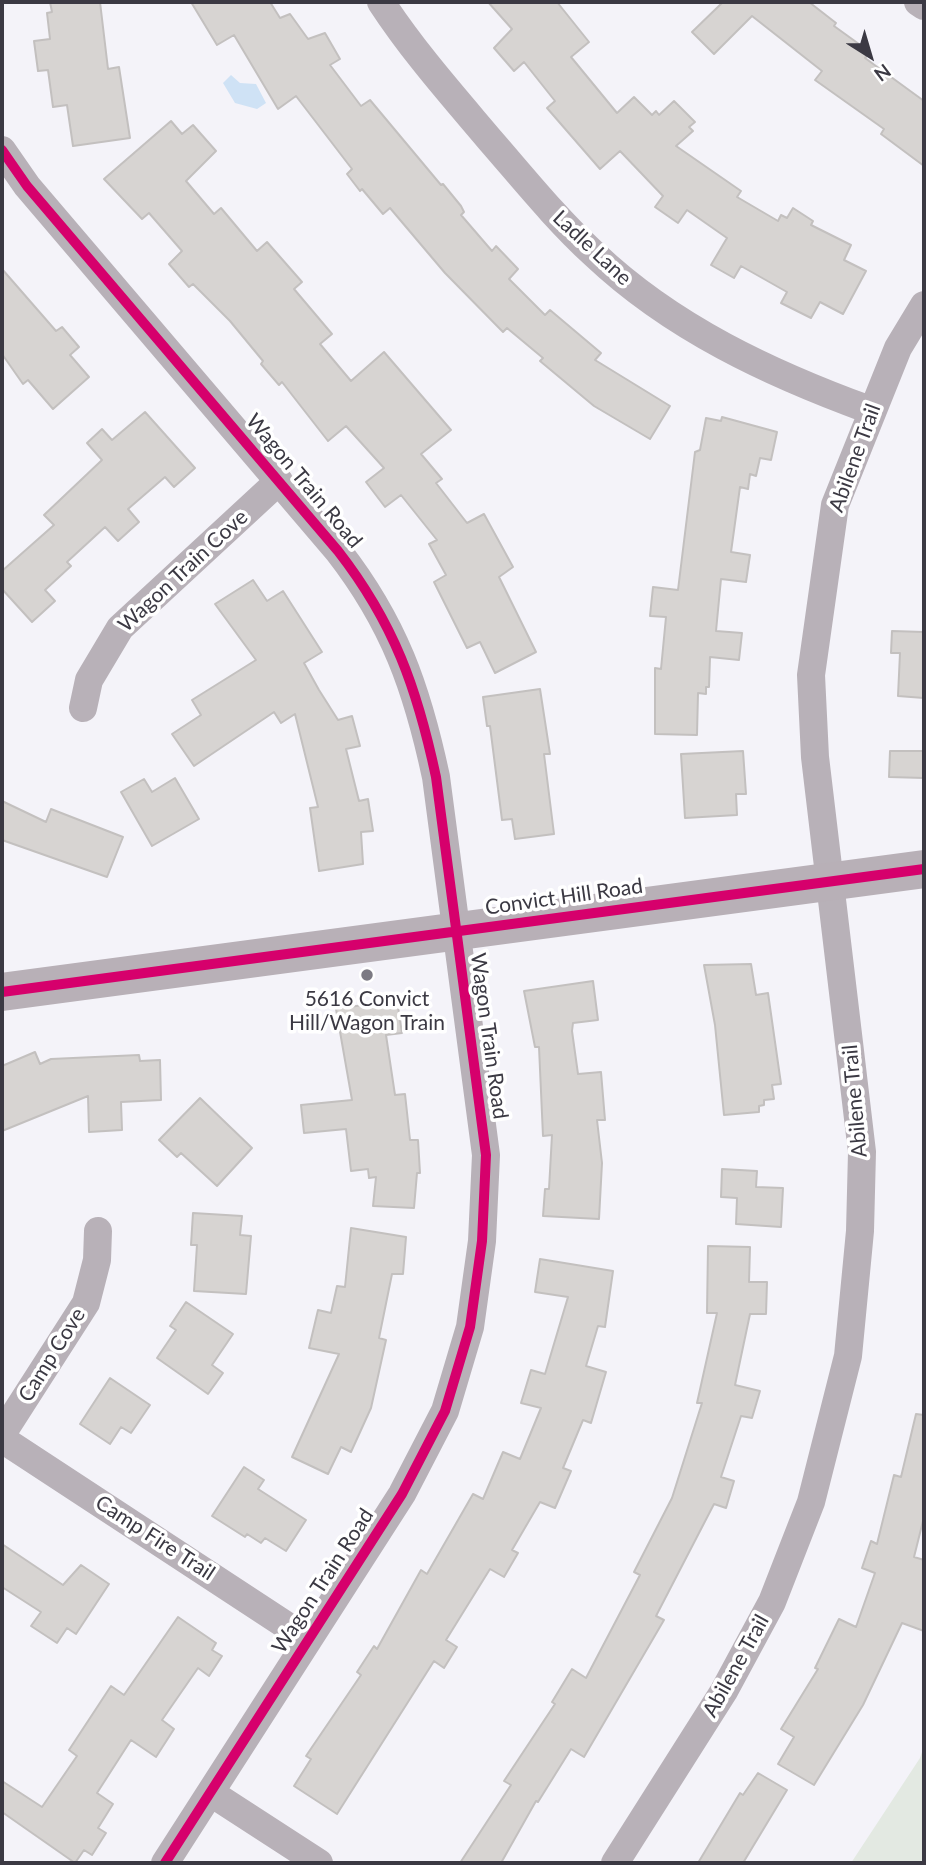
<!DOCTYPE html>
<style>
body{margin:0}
#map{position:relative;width:926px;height:1865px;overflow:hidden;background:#f4f3f9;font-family:Lato,sans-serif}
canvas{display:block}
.frame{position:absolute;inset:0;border:4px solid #3b3943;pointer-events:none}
.north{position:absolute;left:835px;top:21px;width:70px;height:70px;-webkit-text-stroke:5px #fff;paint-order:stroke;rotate:143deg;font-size:19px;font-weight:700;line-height:28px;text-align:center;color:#3b3943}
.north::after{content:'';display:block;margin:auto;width:24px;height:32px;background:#3b3943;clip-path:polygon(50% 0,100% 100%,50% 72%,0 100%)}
</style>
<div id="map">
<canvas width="926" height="1865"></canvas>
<div class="frame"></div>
<div class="north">N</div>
</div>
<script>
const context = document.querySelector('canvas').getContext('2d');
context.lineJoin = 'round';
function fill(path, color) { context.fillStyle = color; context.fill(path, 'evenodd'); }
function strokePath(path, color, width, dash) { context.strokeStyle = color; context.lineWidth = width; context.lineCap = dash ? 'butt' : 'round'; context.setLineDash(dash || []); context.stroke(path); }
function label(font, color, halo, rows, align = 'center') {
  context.font = font + ' Lato,sans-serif'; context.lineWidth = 7; context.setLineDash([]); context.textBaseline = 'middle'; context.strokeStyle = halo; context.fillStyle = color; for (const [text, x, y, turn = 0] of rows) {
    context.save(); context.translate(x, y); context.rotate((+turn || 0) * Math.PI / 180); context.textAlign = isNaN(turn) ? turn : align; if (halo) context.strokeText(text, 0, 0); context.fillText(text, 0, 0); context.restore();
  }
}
const green = new Path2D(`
 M 924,1746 L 924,1863 L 851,1863 L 920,1758 Z`);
const water = new Path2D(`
 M 231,75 L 240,83 L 256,84 L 266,103 L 257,109 L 235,103 L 223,83 Z`);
const building = new Path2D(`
 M 50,2 L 100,2 L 108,69 L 119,67 L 130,138 L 73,146 L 67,105 L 53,107 L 48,70 L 38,71 L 34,41 L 50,39 L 47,13 L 52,12 Z
 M 191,2 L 270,2 L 280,18 L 290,14 L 308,39 L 325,33 L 340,59 L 330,65 L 361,106 L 370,100 L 441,185 L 443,184 L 461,206 L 464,212 L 461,215 L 492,251 L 496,246 L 518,269 L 509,279 L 545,315 L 550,310 L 601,353 L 595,360 L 670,406 L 650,439 L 594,406 L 540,361 L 543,358 L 507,328 L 503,332 L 445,273 L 390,208 L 383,214 L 362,189 L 360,191 L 347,174 L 352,169 L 296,96 L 278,109 L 234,35 L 217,45 Z
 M 488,2 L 557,2 L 589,42 L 571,57 L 617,113 L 634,97 L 652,115 L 656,111 L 659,115 L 674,101 L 695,122 L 689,127 L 693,131 L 676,146 L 741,191 L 737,197 L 778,221 L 781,215 L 787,218 L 793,208 L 813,221 L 811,225 L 851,245 L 844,260 L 866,271 L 843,314 L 820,302 L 811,318 L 781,303 L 787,292 L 741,266 L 734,278 L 711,265 L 727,238 L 687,210 L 678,223 L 655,207 L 663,196 L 620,151 L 600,169 L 547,108 L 555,101 L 524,62 L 514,71 L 494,48 L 512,29 Z
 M 723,2 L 809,2 L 836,23 L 834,26 L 870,52 L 865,58 L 924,101 L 924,166 L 881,134 L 884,129 L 815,80 L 822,71 L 752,16 L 714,54 L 692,32 Z
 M 171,121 L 182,134 L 193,125 L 216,151 L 186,181 L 214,214 L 221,208 L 257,251 L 267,242 L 302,282 L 294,289 L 332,334 L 320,344 L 351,381 L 384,352 L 451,430 L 421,454 L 442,479 L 436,483 L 467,523 L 484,514 L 513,567 L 499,577 L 536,652 L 495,673 L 480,642 L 467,648 L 434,582 L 446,575 L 429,544 L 437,540 L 401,495 L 385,507 L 366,482 L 384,468 L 346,426 L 328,441 L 282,382 L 279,385 L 261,364 L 263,361 L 230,321 L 193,284 L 189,287 L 169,264 L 182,251 L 149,213 L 142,219 L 104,179 Z
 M 2,269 L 56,331 L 62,327 L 79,347 L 70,355 L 89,377 L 53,409 L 28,380 L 23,384 L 2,354 Z
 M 145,412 L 195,468 L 174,487 L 165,477 L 128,509 L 139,522 L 118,541 L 105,527 L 67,562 L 71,566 L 45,590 L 55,601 L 32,622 L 2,589 L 2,571 L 54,525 L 44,515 L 102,460 L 87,443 L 102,429 L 112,440 Z
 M 722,417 L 777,432 L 771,460 L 760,458 L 756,476 L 750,474 L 748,489 L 740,487 L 731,552 L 750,555 L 746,582 L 721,579 L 716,631 L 742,633 L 739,660 L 710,657 L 709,687 L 706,687 L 706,694 L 698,693 L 697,735 L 655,734 L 655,668 L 661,669 L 666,617 L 650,616 L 653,587 L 678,590 L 695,452 L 700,450 L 706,418 L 721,421 Z
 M 253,580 L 267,601 L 283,591 L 322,652 L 304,663 L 319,690 L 338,720 L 352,716 L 360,746 L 346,749 L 359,801 L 368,799 L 373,831 L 361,832 L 363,864 L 319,871 L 310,808 L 318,807 L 295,714 L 281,723 L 274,712 L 194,766 L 172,734 L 201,715 L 192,700 L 256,660 L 215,604 Z
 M 892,631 L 924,632 L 924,698 L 898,696 L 900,653 L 891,653 Z
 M 540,689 L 550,754 L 544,754 L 554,834 L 515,839 L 512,819 L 502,820 L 490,726 L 487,726 L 483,697 Z
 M 743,751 L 746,794 L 736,794 L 737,815 L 685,818 L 681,754 Z
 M 890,751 L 924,751 L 924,778 L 889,777 Z
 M 175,778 L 199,819 L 152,846 L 121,792 L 144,779 L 152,792 Z
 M 2,801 L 46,822 L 51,809 L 123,837 L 107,877 L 2,840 Z
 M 751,964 L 756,995 L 768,993 L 781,1084 L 772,1085 L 774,1099 L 764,1100 L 764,1105 L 759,1106 L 759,1112 L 724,1115 L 715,1025 L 704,965 Z
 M 593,981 L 598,1020 L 573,1023 L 572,1031 L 578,1074 L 601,1072 L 605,1120 L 597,1120 L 602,1163 L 599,1219 L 543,1216 L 545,1189 L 549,1189 L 552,1135 L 543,1136 L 539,1047 L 535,1047 L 524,991 Z
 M 397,1000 L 402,1033 L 386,1035 L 395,1095 L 405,1094 L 410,1140 L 418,1140 L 420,1173 L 417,1173 L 414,1208 L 373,1206 L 376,1177 L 369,1178 L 368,1169 L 351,1171 L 346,1129 L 304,1133 L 301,1105 L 352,1100 L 336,1009 Z
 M 35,1052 L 40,1064 L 51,1059 L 139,1055 L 140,1061 L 160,1060 L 161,1100 L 121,1102 L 122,1130 L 89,1132 L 88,1096 L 2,1131 L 2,1066 Z
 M 200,1098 L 252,1148 L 217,1186 L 181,1153 L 177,1157 L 159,1140 Z
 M 722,1169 L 757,1171 L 756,1187 L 783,1188 L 781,1227 L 736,1224 L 737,1198 L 721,1197 Z
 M 193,1213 L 242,1216 L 240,1235 L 251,1236 L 246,1294 L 194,1291 L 197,1245 L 191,1245 Z
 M 351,1228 L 406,1237 L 403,1274 L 392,1274 L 379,1338 L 386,1340 L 371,1408 L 351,1452 L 341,1447 L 328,1474 L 292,1457 L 339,1354 L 309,1348 L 318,1310 L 331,1313 L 337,1286 L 345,1287 Z
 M 708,1246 L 750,1247 L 749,1282 L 767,1282 L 766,1314 L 750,1314 L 735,1385 L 760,1391 L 752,1418 L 741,1416 L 721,1477 L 734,1481 L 726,1508 L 714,1504 L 656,1616 L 664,1620 L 584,1757 L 571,1749 L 538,1802 L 536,1801 L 501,1863 L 460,1863 L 511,1785 L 504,1781 L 555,1704 L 552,1702 L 572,1669 L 586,1678 L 640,1575 L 634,1572 L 672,1498 L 702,1403 L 697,1403 L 717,1313 L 707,1313 Z
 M 540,1259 L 613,1271 L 605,1327 L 598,1326 L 586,1366 L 606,1372 L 591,1423 L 583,1420 L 563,1468 L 571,1471 L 555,1508 L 540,1502 L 512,1550 L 518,1553 L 504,1577 L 490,1569 L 446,1640 L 457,1647 L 444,1668 L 434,1661 L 337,1814 L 294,1786 L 311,1759 L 306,1756 L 361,1675 L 357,1672 L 374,1646 L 377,1649 L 421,1570 L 427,1574 L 473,1494 L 483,1499 L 503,1452 L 520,1459 L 541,1408 L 521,1403 L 531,1370 L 545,1374 L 568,1297 L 535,1292 Z
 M 186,1302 L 233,1334 L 212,1365 L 223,1373 L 208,1394 L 157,1358 L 176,1330 L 170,1326 Z
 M 110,1378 L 150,1405 L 131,1433 L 121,1427 L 110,1444 L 80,1424 Z
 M 916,1414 L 924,1415 L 924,1517 L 914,1557 L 924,1560 L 924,1631 L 902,1623 L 863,1705 L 814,1785 L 778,1764 L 794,1737 L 781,1729 L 818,1669 L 815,1668 L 839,1619 L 856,1627 L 875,1573 L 862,1568 L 871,1541 L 877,1544 L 894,1475 L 901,1477 Z
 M 244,1467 L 264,1480 L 258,1489 L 306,1520 L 286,1551 L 265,1538 L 261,1543 L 247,1534 L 245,1537 L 212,1516 Z
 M 2,1544 L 63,1585 L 81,1565 L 109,1584 L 76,1634 L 67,1628 L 57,1643 L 31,1626 L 41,1612 L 2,1587 Z
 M 178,1617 L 216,1643 L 212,1650 L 222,1656 L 209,1676 L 198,1668 L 162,1720 L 174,1729 L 156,1757 L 131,1740 L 97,1793 L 113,1804 L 98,1828 L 106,1833 L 92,1855 L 84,1850 L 75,1863 L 2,1812 L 2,1781 L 42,1807 L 77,1756 L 69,1750 L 111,1686 L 124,1695 Z
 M 758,1773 L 787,1790 L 743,1863 L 698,1863 L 740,1793 L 743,1795 Z`);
const street = new Path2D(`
 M 381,2 C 413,51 452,95 490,140 C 524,179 556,219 594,254 C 672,328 771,374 870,410
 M 918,2 L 924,6
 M 2,150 L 27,186 L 338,551 C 394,623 417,688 436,777 L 486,1155 L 482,1241 L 470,1327 L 445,1411 L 402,1494 L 165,1863
 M 83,708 L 89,680 L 120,628 L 279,481
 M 2,1434 L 86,1303 L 97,1260 L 98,1231
 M 2,1439 L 307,1639
 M 211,1793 L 319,1863
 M 615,1863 L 724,1691 L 772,1602 L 811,1502 L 848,1356 L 860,1231 L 862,1152 L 815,757 L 811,675 L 835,505 L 898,348 L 924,305`);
const secondary = new Path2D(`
 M 2,992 L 924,869`);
const cycleway = new Path2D(`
 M 2,150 L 27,186 L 338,551 C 394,623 417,688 436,777 L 486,1155 L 482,1241 L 470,1327 L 445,1411 L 402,1494 L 165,1863
 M 2,992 L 924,869`);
const markers = [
 [367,975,7,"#7c7a83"]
];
const streetNames = [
 ["Ladle Lane",592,248,43],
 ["Abilene Trail",855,458,-70],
 ["Wagon Train Road",304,481,50],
 ["Wagon Train Cove",183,571,-43],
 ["Convict Hill Road",564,897,-8],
 ["Wagon Train Road",489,1036,82],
 ["Abilene Trail",855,1101,-95],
 ["Camp Cove",52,1355,-58],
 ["Camp Fire Trail",155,1538,33],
 ["Wagon Train Road",323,1581,-57],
 ["Abilene Trail",736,1666,-61]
];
const poiNames = [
 ["5616 Convict",367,999],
 ["Hill/Wagon Train",367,1023]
];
fill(green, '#e3e9e2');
fill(water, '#cfe2f5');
fill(building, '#d7d4d2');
strokePath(building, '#c3c0bf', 2);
strokePath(street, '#b8b1b8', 28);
strokePath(secondary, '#b8b0b7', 38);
strokePath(cycleway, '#d6006c', 10);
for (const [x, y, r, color] of markers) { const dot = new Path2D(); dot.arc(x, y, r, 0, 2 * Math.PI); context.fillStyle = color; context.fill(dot); strokePath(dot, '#fff', 2.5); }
label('21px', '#3b3943', '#fff', streetNames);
label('21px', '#3b3943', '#fff', poiNames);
</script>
